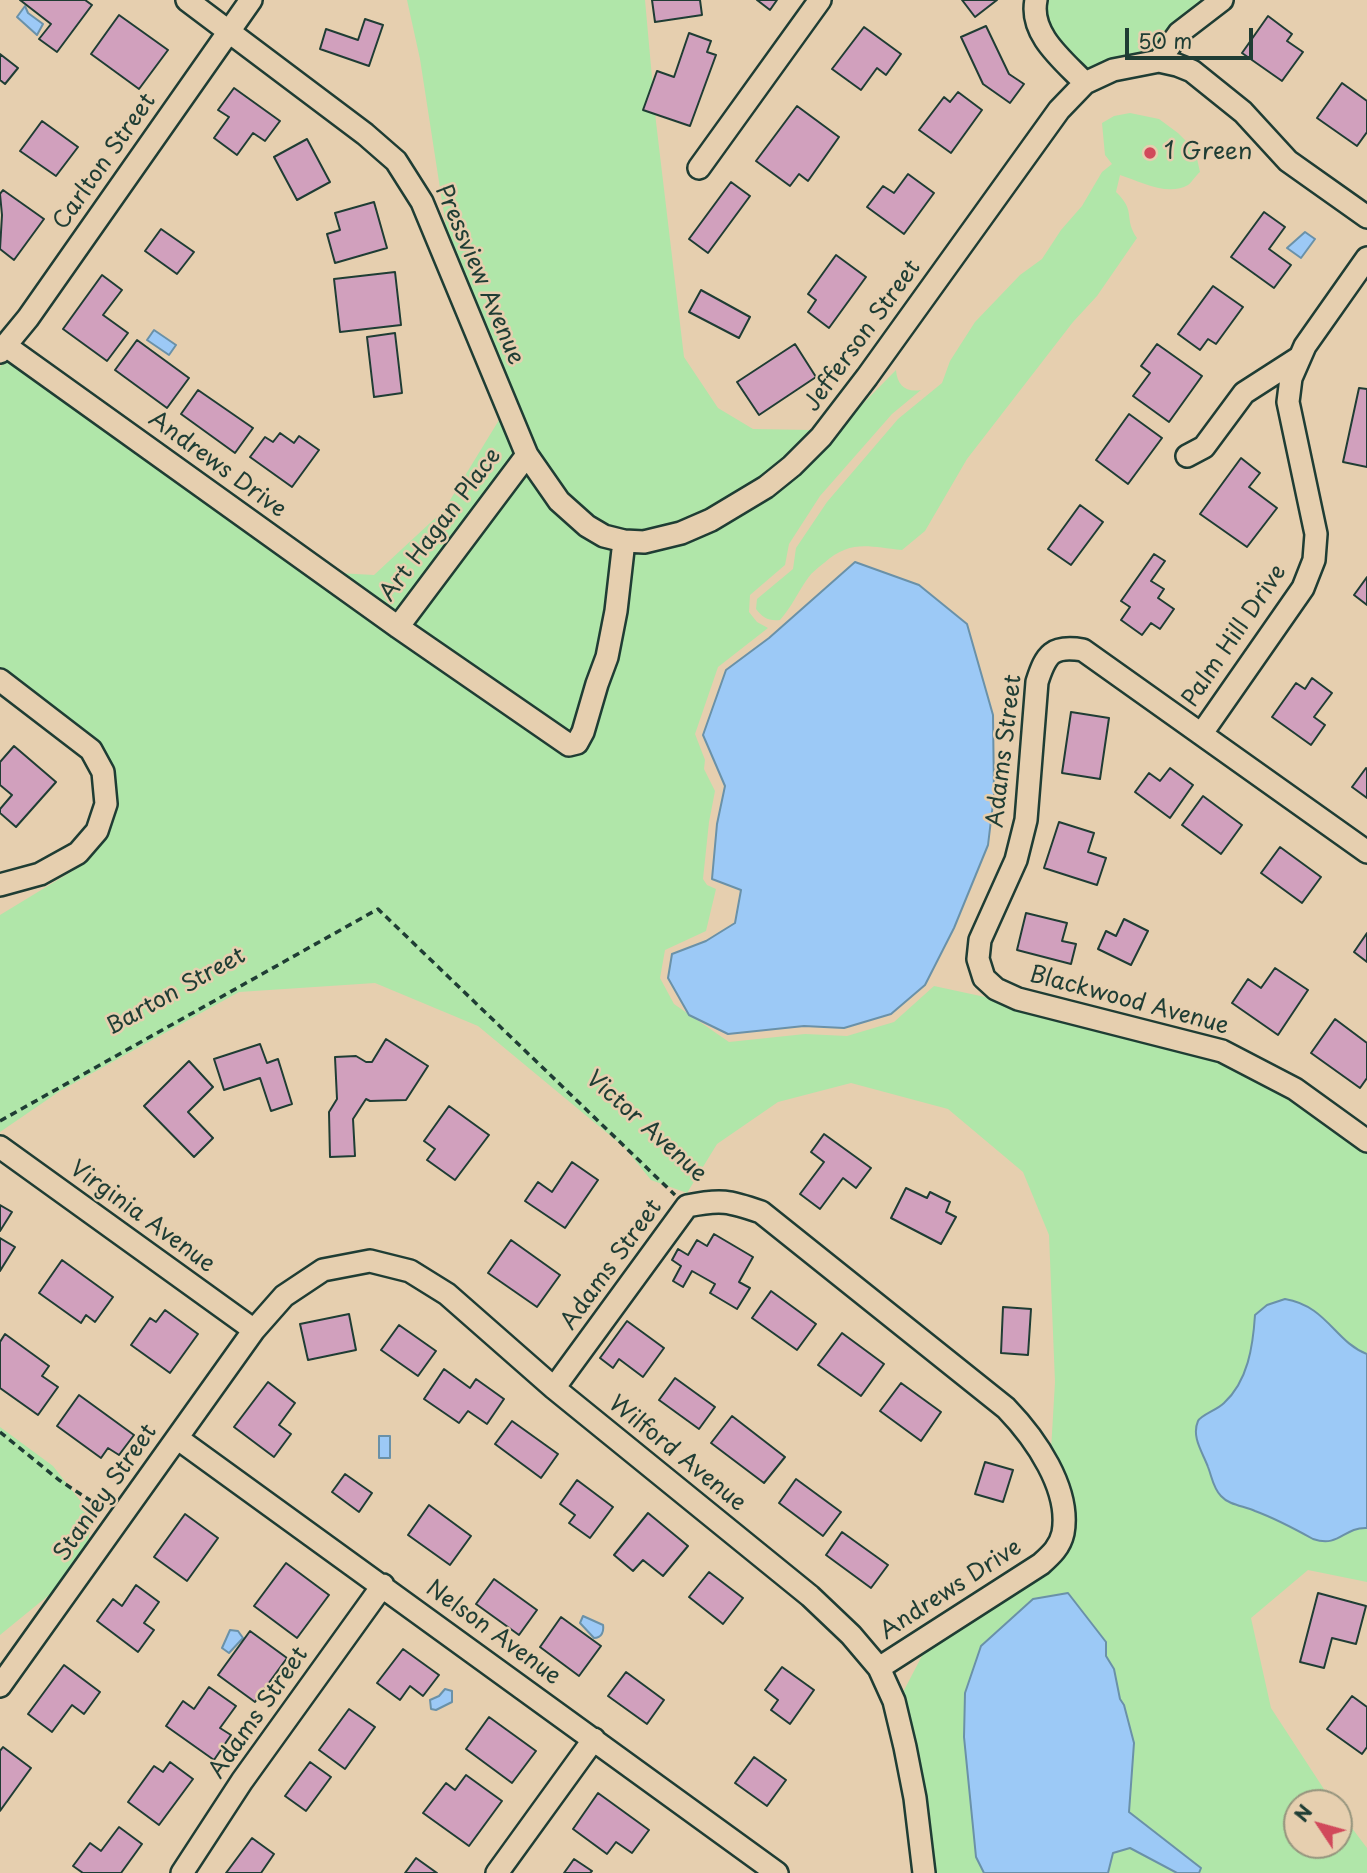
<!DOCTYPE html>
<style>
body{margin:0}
#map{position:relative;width:1367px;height:1873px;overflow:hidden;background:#e6cfaf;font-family:"Playpen Sans",sans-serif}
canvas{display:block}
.north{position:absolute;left:1283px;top:1789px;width:70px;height:70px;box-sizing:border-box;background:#e6cfaf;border:2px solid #96957e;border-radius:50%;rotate:306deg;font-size:19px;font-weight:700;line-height:28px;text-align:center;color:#1f3d34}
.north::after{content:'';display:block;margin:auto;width:24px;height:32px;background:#d1495b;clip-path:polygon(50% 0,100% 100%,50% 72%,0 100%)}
.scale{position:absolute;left:1125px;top:28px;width:128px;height:32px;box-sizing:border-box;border:4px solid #1f3d34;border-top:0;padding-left:9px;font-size:21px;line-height:24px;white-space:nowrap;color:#1f3d34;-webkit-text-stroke:5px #e6cfaf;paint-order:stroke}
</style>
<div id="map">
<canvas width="1367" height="1873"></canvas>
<div class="north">N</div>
<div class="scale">50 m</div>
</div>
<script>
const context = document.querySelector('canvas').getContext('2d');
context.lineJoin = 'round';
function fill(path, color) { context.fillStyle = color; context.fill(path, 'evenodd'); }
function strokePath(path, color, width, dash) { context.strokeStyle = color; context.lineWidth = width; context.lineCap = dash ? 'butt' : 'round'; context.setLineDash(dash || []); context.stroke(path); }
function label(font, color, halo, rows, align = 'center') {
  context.font = font + ' "Playpen Sans",sans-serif'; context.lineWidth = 5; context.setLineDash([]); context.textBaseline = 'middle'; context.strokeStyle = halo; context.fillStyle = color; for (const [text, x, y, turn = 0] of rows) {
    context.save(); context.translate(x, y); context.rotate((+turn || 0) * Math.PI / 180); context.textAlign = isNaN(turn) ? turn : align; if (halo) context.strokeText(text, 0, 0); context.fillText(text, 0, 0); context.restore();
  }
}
const green = new Path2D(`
 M 407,0 L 645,0 L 656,122 L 684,357 L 718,408 L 753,429 L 813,430 L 785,459 L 760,479 L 706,511 L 677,525 L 642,533 L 625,532 L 607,527 L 592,518 L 566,495 L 535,451 L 448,240 L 420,59 Z
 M 1046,0 L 1208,0 L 1171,27 L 1153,52 L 1110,61 L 1086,71 C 1067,51 1040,30 1046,0 Z
 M 1130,113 L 1159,119 L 1178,133 L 1195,150 L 1200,172 C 1196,175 1192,182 1188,185 C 1168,197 1139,181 1120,175 L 1116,192 C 1137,212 1123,218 1137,238 L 1097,296 L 1073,322 L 967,459 L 925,531 L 902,550 C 869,547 851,539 824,563 C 818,568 812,572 808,578 C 798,592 791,608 780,620 C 768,621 763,618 756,609 L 757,599 L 793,569 L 796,548 L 827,502 L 898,419 L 942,383 L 950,361 L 975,322 L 1020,275 L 1042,259 L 1061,230 L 1082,206 L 1102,172 L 1112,164 L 1105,155 L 1102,123 L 1114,116 Z
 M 6,360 L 337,573 L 374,575 L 444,510 L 499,420 L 481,369 L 518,457 L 631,553 L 823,450 L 845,422 L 896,370 C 897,385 906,393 921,390 L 892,414 L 820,496 L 789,544 L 785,565 L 750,595 L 749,612 L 757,622 L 768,628 L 718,667 L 695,734 L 705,760 L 704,769 L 715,791 L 709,822 L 703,879 L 707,885 L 716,889 L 706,931 L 665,950 L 660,978 L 674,1004 L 729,1042 L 805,1034 L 847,1036 L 894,1022 L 934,986 L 999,1000 L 1219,1060 L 1288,1095 L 1367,1152 L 1367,1582 L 1308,1570 L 1251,1618 L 1271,1708 L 1333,1803 L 1297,1803 L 1297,1845 L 1339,1845 L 1339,1811 L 1367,1848 L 1367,1873 L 933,1873 L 901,1696 L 925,1650 L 1047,1572 L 1064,1556 L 1072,1536 L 1051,1450 L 1055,1382 L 1049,1235 L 1023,1172 L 948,1109 L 851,1083 L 778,1102 L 717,1144 L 687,1193 L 651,1180 L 624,1147 L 478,1026 L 375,983 L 239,992 L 60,1091 L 0,1132 L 0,915 L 79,867 L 113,813 L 116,813 L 118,799 L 115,798 L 96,743 L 0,669 L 0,367 Z
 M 0,1427 L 53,1466 L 93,1517 L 86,1549 L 60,1586 L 0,1635 Z`);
const water = new Path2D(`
 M 25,6 L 28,13 L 43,24 L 37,35 L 17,17 Z
 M 1305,232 L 1315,239 L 1301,258 L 1287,248 Z
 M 154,330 L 176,345 L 169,355 L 147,340 Z
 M 855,562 L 919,585 L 967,624 L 993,715 L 994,795 L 988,845 L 954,928 L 925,985 L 891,1014 L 844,1028 L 804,1026 L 728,1034 L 689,1015 L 668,978 L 672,954 L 706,941 L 735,923 L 741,890 L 712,879 L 717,824 L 725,786 L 703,735 L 726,670 L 769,638 Z
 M 1285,1299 C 1327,1306 1335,1342 1367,1354 L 1367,1528 C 1343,1527 1340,1548 1313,1539 C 1295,1529 1274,1518 1255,1511 C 1244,1506 1229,1505 1221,1496 C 1213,1488 1212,1477 1208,1467 C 1203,1453 1191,1437 1198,1421 C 1201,1415 1217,1410 1224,1403 C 1248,1381 1253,1346 1255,1315 L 1267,1305 Z
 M 379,1436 L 390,1436 L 390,1458 L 379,1458 Z
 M 1068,1593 L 1106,1642 L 1106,1656 L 1114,1669 L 1120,1699 L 1124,1705 L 1134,1743 L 1129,1812 L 1201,1868 L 1199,1873 L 1177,1873 L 1130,1848 L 1113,1853 L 1108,1873 L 984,1873 L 976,1857 L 964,1737 L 965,1693 L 981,1646 L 1033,1599 Z
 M 583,1616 L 603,1625 C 604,1631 602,1638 594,1638 L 580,1623 Z
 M 230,1630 L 238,1631 L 243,1638 L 229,1653 L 222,1648 Z
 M 445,1689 L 452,1691 L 452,1702 L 436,1710 L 431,1709 L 430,1700 L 439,1696 Z`);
const building = new Path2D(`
 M 20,0 L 85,0 L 92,5 L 57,52 L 39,39 L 51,24 Z
 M 652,0 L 700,0 L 702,15 L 655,22 Z
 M 757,0 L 777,0 L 770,10 Z
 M 962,0 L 997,0 L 975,17 Z
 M 119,15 L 168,50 L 139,89 L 91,54 Z
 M 1268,16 L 1292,34 L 1287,41 L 1303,52 L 1282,81 L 1242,53 Z
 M 365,19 L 383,25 L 369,66 L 320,49 L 326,29 L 358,40 Z
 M 986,26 L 1009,74 L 1024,84 L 1010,103 L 983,84 L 961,37 Z
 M 864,27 L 901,54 L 886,75 L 877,68 L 861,90 L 832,69 Z
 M 689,33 L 711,41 L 707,52 L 716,55 L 690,126 L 643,110 L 657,71 L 674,77 Z
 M 0,54 L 18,68 L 5,84 L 0,80 Z
 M 1342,83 L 1367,101 L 1367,132 L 1357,146 L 1317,118 Z
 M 234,88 L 280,121 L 265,141 L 253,133 L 237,155 L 214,138 L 229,117 L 218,110 Z
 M 958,92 L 982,110 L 951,153 L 919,130 L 944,97 L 950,102 Z
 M 797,106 L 839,137 L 808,181 L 799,174 L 790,186 L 756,161 Z
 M 42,121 L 78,147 L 56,176 L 20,151 Z
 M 307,139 L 330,182 L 297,200 L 274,157 Z
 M 908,174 L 934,193 L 904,234 L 867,207 L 883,186 L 894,193 Z
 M 731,182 L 750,196 L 708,253 L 689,239 Z
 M 3,190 L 44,219 L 14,260 L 0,249 L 2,215 L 0,194 Z
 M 374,202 L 387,248 L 335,263 L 327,234 L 340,230 L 335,213 Z
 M 1264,212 L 1285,227 L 1269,249 L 1291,265 L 1274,288 L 1231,257 Z
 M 161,229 L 194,252 L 177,274 L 145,251 Z
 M 836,255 L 866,277 L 829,328 L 808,312 L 816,300 L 808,294 Z
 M 395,272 L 401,325 L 340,332 L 334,279 Z
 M 102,275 L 122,290 L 103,315 L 128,333 L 107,361 L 63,329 Z
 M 1213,286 L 1243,307 L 1216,344 L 1208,339 L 1200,350 L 1178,334 Z
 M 701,290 L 750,317 L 739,338 L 689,312 Z
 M 395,333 L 402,393 L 374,397 L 367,337 Z
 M 137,340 L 189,378 L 167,408 L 115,370 Z
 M 795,344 L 816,377 L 759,415 L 737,382 Z
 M 1157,344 L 1202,376 L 1169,422 L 1133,396 L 1150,373 L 1141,366 Z
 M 1359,388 L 1367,389 L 1367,467 L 1343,462 Z
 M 198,390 L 253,428 L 235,453 L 181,414 Z
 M 1129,414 L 1162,438 L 1128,484 L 1096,460 Z
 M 280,433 L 294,443 L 299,436 L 319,450 L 292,487 L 250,457 L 265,437 L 273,442 Z
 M 1241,458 L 1260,473 L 1249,487 L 1277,508 L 1247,547 L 1200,514 Z
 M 1080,505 L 1103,522 L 1071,565 L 1048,549 Z
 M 1154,554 L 1165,561 L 1151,581 L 1164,589 L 1158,598 L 1174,609 L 1160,629 L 1151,623 L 1142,635 L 1121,620 L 1130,607 L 1121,601 Z
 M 1367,577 L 1367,605 L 1354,595 Z
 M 1312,678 L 1332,693 L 1314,717 L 1325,725 L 1311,745 L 1272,717 L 1296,683 L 1305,689 Z
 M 1071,712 L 1109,718 L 1100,779 L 1062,773 Z
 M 14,746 L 56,782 L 16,827 L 0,813 L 0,809 L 12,795 L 0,785 L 0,762 Z
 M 1170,768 L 1193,785 L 1170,818 L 1135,792 L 1149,773 L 1160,781 Z
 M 1366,768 L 1367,769 L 1367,798 L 1352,787 Z
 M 1203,796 L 1242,825 L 1221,854 L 1182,825 Z
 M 1059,822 L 1094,833 L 1088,852 L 1106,858 L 1097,885 L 1044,868 Z
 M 1280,847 L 1321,877 L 1302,903 L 1261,873 Z
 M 1026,913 L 1067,923 L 1062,941 L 1076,944 L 1071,964 L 1017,950 Z
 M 1124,919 L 1148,931 L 1131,965 L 1098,949 L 1106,931 L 1116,936 Z
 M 1367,933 L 1367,962 L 1354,952 Z
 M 1275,968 L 1308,990 L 1278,1035 L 1232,1003 L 1248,979 L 1261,988 Z
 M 1335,1019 L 1367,1043 L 1367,1078 L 1360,1088 L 1311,1053 Z
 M 386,1039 L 428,1066 L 406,1100 L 370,1101 L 366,1099 L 353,1119 L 355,1156 L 330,1157 L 329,1112 L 337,1099 L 335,1057 L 356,1056 L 366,1062 L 372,1062 Z
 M 260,1044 L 267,1063 L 278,1059 L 292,1104 L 271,1111 L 260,1078 L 224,1090 L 214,1059 Z
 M 189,1061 L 213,1087 L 188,1112 L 213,1138 L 194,1157 L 144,1106 Z
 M 449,1106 L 489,1135 L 455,1180 L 427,1160 L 435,1149 L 424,1141 Z
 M 824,1134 L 871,1168 L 856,1188 L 843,1178 L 820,1209 L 800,1194 L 824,1162 L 811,1152 Z
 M 572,1162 L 598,1180 L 565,1228 L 525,1201 L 538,1182 L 552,1192 Z
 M 906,1188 L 927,1198 L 930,1192 L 950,1202 L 946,1212 L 956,1217 L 941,1244 L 891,1218 Z
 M 0,1205 L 12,1212 L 0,1231 Z
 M 714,1234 L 753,1257 L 739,1282 L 750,1288 L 737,1309 L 710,1293 L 715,1284 L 692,1271 L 683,1287 L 673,1281 L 681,1266 L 672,1260 L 678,1249 L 688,1255 L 697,1240 L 707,1246 Z
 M 0,1238 L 15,1247 L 0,1271 Z
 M 511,1240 L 560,1275 L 537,1307 L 488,1273 Z
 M 62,1260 L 113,1297 L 95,1322 L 86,1315 L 81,1323 L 39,1293 Z
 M 771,1291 L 816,1324 L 797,1350 L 752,1318 Z
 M 1003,1307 L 1031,1309 L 1028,1355 L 1001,1353 Z
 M 165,1310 L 198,1334 L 170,1373 L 131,1345 L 150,1318 L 156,1322 Z
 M 349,1314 L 356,1350 L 308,1360 L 300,1324 Z
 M 627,1321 L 664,1348 L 643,1377 L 619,1359 L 613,1368 L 600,1358 Z
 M 399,1325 L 436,1351 L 418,1376 L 381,1350 Z
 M 842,1333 L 884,1364 L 861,1396 L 818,1365 Z
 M 5,1334 L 49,1366 L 42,1376 L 58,1387 L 38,1415 L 0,1388 L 0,1342 Z
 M 444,1369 L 470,1388 L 476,1379 L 504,1399 L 487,1424 L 468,1411 L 459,1423 L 424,1399 Z
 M 675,1378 L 715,1407 L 699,1429 L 659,1400 Z
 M 268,1382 L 295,1403 L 279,1425 L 291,1434 L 274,1457 L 234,1427 Z
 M 901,1383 L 941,1412 L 921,1441 L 880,1411 Z
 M 79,1395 L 134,1435 L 119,1455 L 108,1448 L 101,1458 L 57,1426 Z
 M 732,1416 L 785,1457 L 764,1483 L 711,1443 Z
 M 512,1421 L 558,1454 L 541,1478 L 495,1444 Z
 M 985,1462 L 1013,1470 L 1003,1502 L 975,1494 Z
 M 345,1474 L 372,1493 L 359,1512 L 332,1492 Z
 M 796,1479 L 841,1512 L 823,1536 L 779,1503 Z
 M 577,1480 L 613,1507 L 590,1538 L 569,1523 L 575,1515 L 560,1504 Z
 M 429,1505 L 471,1536 L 450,1565 L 408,1535 Z
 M 648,1513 L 688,1546 L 663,1576 L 643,1560 L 633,1571 L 614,1555 Z
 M 185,1514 L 218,1538 L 187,1581 L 154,1557 Z
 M 842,1532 L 888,1565 L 871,1588 L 826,1555 Z
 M 286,1563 L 329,1595 L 297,1638 L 254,1606 Z
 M 709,1572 L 743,1598 L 723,1624 L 689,1597 Z
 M 494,1579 L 537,1610 L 519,1635 L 476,1604 Z
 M 136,1585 L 159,1602 L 144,1623 L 154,1630 L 138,1652 L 97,1621 L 113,1599 L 122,1606 Z
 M 1318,1593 L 1366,1606 L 1356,1644 L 1332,1638 L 1324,1668 L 1300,1662 Z
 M 561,1617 L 601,1646 L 579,1676 L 540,1647 Z
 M 250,1631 L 287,1658 L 255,1702 L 218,1675 Z
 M 403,1649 L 439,1675 L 423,1696 L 410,1686 L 400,1700 L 377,1683 Z
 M 64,1665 L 100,1692 L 84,1714 L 72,1705 L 52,1732 L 28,1714 Z
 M 782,1667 L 814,1690 L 790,1724 L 771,1710 L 778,1700 L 765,1690 Z
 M 626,1672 L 664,1700 L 647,1724 L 608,1696 Z
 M 209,1687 L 236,1706 L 220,1728 L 231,1735 L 214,1760 L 166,1726 L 183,1701 L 194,1709 Z
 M 1352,1696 L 1367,1707 L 1367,1747 L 1362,1754 L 1327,1729 Z
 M 349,1709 L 375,1727 L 345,1769 L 319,1750 Z
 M 489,1717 L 536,1751 L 512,1783 L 466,1749 Z
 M 3,1747 L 31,1768 L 0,1811 L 0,1751 Z
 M 754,1757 L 786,1780 L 767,1806 L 735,1783 Z
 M 170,1762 L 193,1779 L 159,1825 L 128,1802 L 154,1766 L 163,1772 Z
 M 310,1762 L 331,1777 L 306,1811 L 285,1796 Z
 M 466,1775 L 502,1801 L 469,1846 L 423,1813 L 446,1783 L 455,1790 Z
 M 598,1793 L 649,1830 L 632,1853 L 616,1842 L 607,1854 L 573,1829 Z
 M 119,1827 L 142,1844 L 121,1873 L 83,1873 L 73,1866 L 90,1843 L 101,1851 Z
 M 252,1838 L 274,1854 L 261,1873 L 226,1873 Z
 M 416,1858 L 437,1873 L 405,1873 Z
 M 574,1859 L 592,1871 L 590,1873 L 564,1873 Z`);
const path = new Path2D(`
 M 0,1121 L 378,909 L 675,1195
 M 0,1432 L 59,1480 L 105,1510`);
const minor = new Path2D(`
 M 187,0 L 365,134 L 396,161 L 422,202 L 527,455 L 559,501 L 587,526 L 604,536 L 624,541 L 644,542 L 681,533 L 711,520 L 766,487 L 792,466 L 821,437 L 867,377 L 1059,110 L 1085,83 L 1113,70 L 1159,61 L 1177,65 L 1192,71 L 1243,112 L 1288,161 L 1367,217
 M 1036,0 C 1029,34 1063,60 1085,83
 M 1159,61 L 1179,33 L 1222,0
 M 699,168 L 820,0
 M 6,346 L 398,627 L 569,745 L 577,743 L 583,732 L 597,684 L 607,657 L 616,611 L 624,541
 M 0,352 L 28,318 L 251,0
 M 1187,456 L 1204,447 L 1244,393 L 1300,357
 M 398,627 L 527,455
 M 0,680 L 91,750 L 103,772 L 106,804 L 97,831 L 78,853 L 40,874 L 0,885
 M 1202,733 L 1303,588 L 1314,560 L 1316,534 L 1288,402 L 1291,378 L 1305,346 L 1367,258
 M 1367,852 L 1083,650 C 1052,645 1046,654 1037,682 L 1026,820 L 1016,860 L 980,940 L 978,959 L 984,978 L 996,989 L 1018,999 L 1222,1051 L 1295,1089 L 1367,1141
 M 0,1147 L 254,1330
 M 554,1388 L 687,1206 C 721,1199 729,1201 761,1212 L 1006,1408 C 1035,1438 1071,1489 1063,1533 C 1060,1547 1051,1555 1041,1564 L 879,1668
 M 177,1438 L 777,1873
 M 0,1686 L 254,1330 L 284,1296 L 323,1270 L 370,1261 L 410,1271 L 447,1294 L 554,1388 L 810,1596 L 851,1635 L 879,1668 L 894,1701 L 905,1747 L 915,1798 L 924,1873
 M 182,1873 L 242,1781 L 383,1585
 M 497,1873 L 594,1739`);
const markers = [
 [1150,153,7,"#d1495b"]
];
const poiNames = [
 ["1 Green",1164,153]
];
const streetNames = [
 ["Carlton Street",105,162,-55],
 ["Pressview Avenue",479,275,67],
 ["Jefferson Street",863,336,-54],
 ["Andrews Drive",217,465,36],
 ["Art Hagan Place",441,525,-53],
 ["Palm Hill Drive",1235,636,-56],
 ["Adams Street",1005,751,-83],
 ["Barton Street",176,992,-29],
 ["Blackwood Avenue",1129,1001,15],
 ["Victor Avenue",646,1127,42],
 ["Virginia Avenue",142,1217,36],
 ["Adams Street",612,1265,-54],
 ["Wilford Avenue",677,1454,39],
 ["Stanley Street",106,1493,-55],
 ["Andrews Drive",951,1590,-33],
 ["Nelson Avenue",493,1633,36],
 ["Adams Street",259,1713,-55]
];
fill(green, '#b0e6a9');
fill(water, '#9cc9f6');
strokePath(water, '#6a91a8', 2);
fill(building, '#d1a0bd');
strokePath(building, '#1f3d34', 2);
strokePath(minor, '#1f3d34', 26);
strokePath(path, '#1f3d34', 3.5, [7, 5]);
strokePath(minor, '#e6cfaf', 21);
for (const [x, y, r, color] of markers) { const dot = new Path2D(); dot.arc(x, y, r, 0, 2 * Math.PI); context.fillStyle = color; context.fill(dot); strokePath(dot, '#e6cfaf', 2.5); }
label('23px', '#1f3d34', '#e6cfaf', poiNames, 'left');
label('23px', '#1f3d34', '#e6cfaf', streetNames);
</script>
